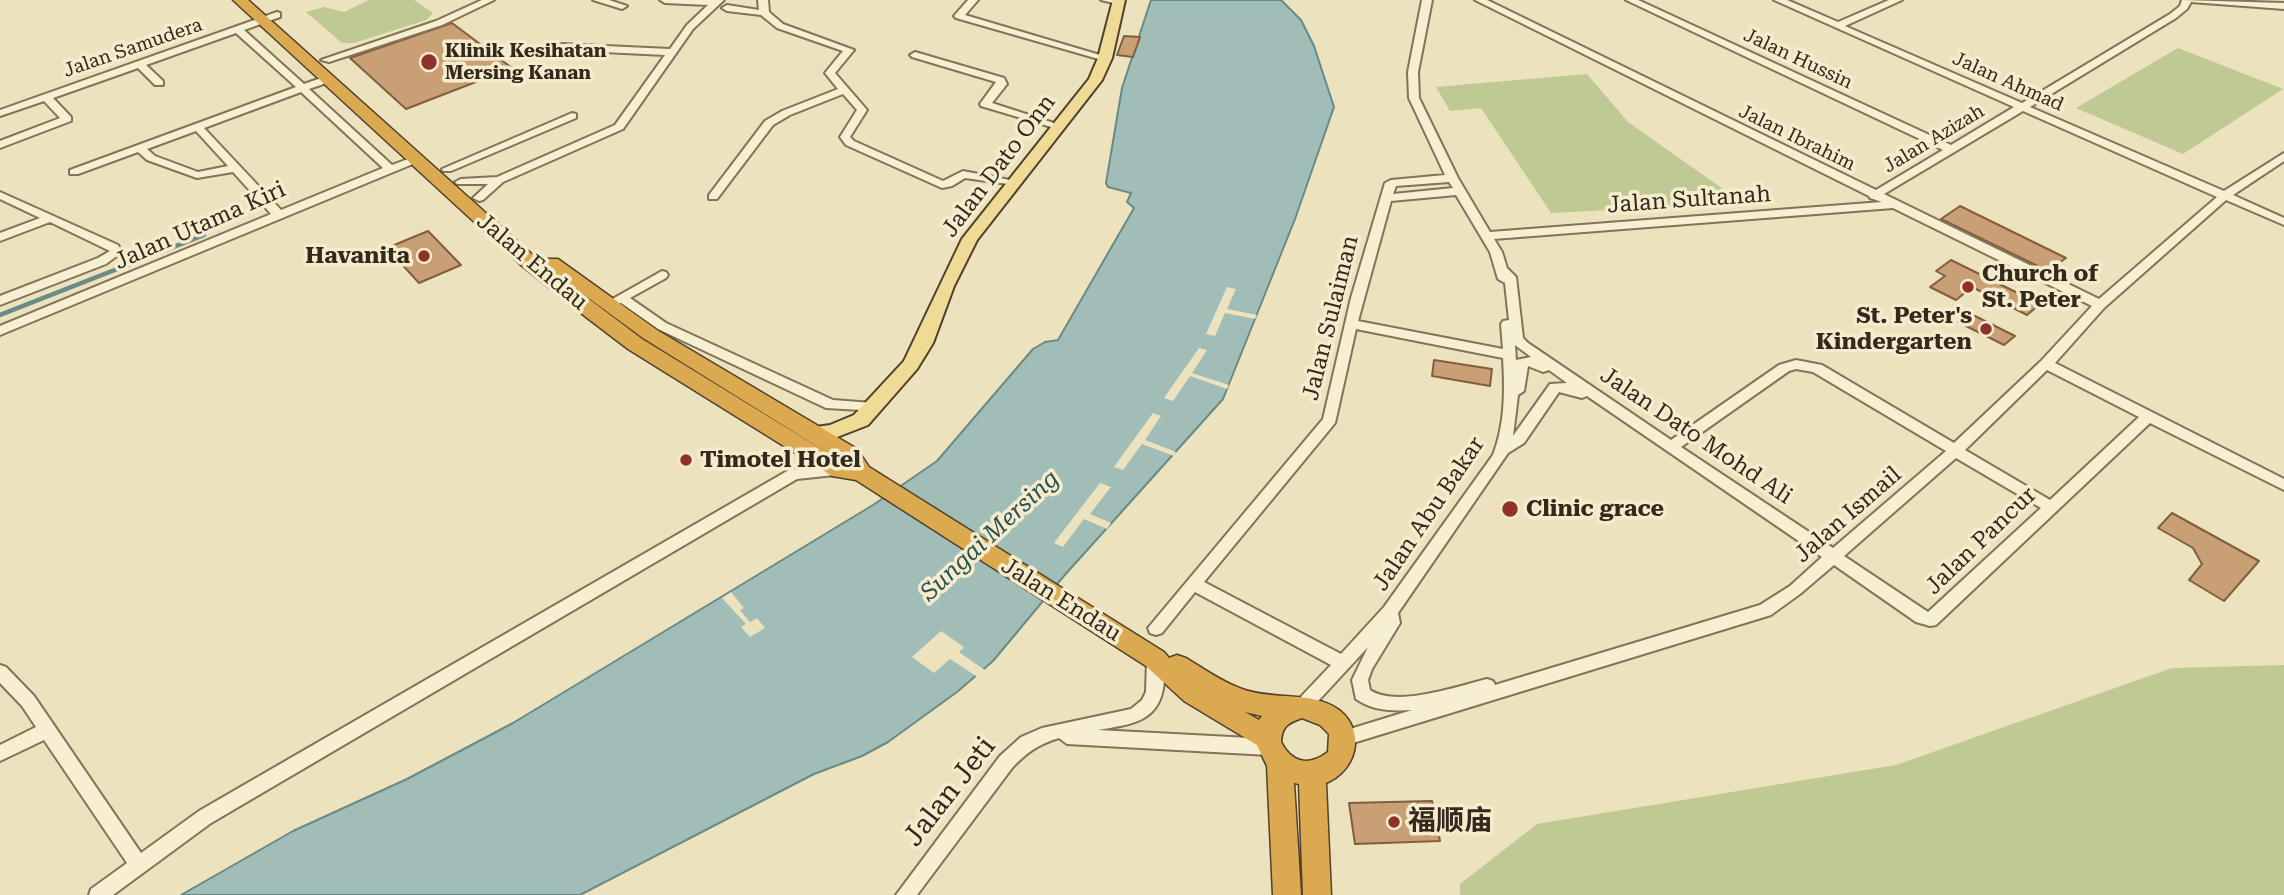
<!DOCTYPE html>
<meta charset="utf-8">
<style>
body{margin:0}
canvas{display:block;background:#ece2be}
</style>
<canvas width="2284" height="895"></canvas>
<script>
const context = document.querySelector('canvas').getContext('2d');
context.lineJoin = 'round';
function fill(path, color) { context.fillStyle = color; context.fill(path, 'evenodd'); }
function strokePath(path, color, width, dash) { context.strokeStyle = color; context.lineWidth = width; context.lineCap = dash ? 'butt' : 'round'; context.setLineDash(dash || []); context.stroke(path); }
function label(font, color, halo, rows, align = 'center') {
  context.font = font + ' "Roboto Serif","Noto Sans SC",serif'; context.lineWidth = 7; context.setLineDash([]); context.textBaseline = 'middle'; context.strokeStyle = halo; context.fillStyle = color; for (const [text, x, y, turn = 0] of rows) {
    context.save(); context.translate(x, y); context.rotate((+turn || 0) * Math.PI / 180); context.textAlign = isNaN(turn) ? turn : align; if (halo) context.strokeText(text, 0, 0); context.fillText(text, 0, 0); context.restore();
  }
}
const green = new Path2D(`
 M 369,0 L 414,0 L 433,13 L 426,20 L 354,43 L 342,43 L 306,12 L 324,7 L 344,12 Z
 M 2178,48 L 2283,89 L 2183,154 L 2076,108 Z
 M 1587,74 L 1628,122 L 1743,203 L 1551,213 L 1481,108 L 1450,111 L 1436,87 Z
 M 2284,665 L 2284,895 L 1460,895 L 1460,884 L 1537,824 L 1896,765 L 2172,668 Z`);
const water = new Path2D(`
 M 1151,0 L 1281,0 L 1301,20 L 1314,46 L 1334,107 L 1295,219 L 1223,399 L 1063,577 L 993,661 L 957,692 L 888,742 L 862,756 L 814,774 L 580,895 L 181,895 L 293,831 L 407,779 L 513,723 L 873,505 L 937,461 L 1033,349 L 1045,342 L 1058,340 L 1134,208 L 1127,202 L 1131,193 L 1108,187 L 1106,183 L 1122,88 Z`);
const pier = new Path2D(`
 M 1227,287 L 1236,289 L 1227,309 L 1257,315 L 1255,319 L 1225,313 L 1215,336 L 1206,334 Z
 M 1199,348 L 1207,350 L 1192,373 L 1229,385 L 1227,389 L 1190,376 L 1173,401 L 1164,398 Z
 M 1153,413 L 1161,416 L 1145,440 L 1176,452 L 1174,456 L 1142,444 L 1123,470 L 1114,467 Z
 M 1100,483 L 1111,487 L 1090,514 L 1111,523 L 1107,529 L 1084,519 L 1063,547 L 1054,543 Z
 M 731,592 L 744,608 L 740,610 L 750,622 L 757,618 L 765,628 L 750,637 L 741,627 L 746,624 L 722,598 Z
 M 941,631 L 964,647 L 959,652 L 986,671 L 979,678 L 950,659 L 934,673 L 912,657 Z`);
const stream = new Path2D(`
 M 0,315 L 204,235`);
const building = new Path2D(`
 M 452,23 L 512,68 L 406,109 L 350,58 Z
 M 1124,36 L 1140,37 L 1133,57 L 1117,55 Z
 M 1960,206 L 2066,258 L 2048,271 L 1941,219 Z
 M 428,231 L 461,265 L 419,283 L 387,248 Z
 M 1951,260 L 2040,304 L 2027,315 L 1972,287 L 1956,300 L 1930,287 L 1945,276 L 1936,271 Z
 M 1969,313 L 2015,336 L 2004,345 L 1958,322 Z
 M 1434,360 L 1492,369 L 1490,386 L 1432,376 Z
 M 2172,513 L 2259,561 L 2224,601 L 2189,580 L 2202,564 L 2193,548 L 2158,528 Z
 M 1432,801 L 1440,841 L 1355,844 L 1349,803 Z`);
const minor = new Path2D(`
 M 482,0 L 494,0 L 442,25 L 329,62 L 321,60 L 436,21 Z
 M 593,0 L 609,0 L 627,6 L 622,9 Z
 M 660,0 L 724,0 L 693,29 L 623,129 L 503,182 L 483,200 L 479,201 L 473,198 L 488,184 L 457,184 L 455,182 L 461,179 L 497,177 L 615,125 L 665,55 L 562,50 L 557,47 L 562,44 L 670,49 L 687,25 L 708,5 L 665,3 Z
 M 758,0 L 768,0 L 769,12 L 783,24 L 854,50 L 835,73 L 867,110 L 850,137 L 854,141 L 943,181 L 963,171 L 1015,181 L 1015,185 L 965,178 L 952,186 L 942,188 L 846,145 L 840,137 L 857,110 L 843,94 L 790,115 L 773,125 L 717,199 L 709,199 L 709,195 L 765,121 L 782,111 L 838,89 L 825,73 L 843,51 L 777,28 L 761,15 L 727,11 L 722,8 L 727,5 L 759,10 Z
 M 968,0 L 978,0 L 965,15 L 1110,58 L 1102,60 L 956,18 L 954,16 Z
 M 1101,0 L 1122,0 L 1123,1 L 1118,4 Z
 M 1422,0 L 1432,0 L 1418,72 L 1419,98 L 1458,178 L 1490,232 L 1882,202 L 1870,198 L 1869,196 L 1475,0 L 1487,0 L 1876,190 L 1943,150 L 1626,0 L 1638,0 L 1951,145 L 2014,107 L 1774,0 L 1787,0 L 1838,22 L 1889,0 L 1902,0 L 1845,26 L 2022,103 L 2170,14 L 2180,6 L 2182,0 L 2284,3 L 2284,9 L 2191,2 L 2187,9 L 2176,18 L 2030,107 L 2224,191 L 2284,153 L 2284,161 L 2233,195 L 2284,218 L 2284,225 L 2226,200 L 2104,308 L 2055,363 L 2284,479 L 2284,490 L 2150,423 L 1936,625 L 1930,626 L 1916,622 L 1834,565 L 1800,594 L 1771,615 L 1343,746 L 1337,743 L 1334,738 L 1337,733 L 1412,710 C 1391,711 1374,711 1356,699 L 1352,680 L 1368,647 L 1308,712 L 1302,714 L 1296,712 L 1294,707 L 1296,702 L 1331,665 L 1195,592 L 1162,633 L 1156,635 L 1150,633 L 1148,628 L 1323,419 L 1351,298 L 1385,183 L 1391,180 L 1445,175 L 1409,98 L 1408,72 ZM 2023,111 L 2217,197 L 2099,299 L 1884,194 ZM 1449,182 L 1453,188 L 1393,194 L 1396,186 ZM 1456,195 L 1490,252 L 1498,279 L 1505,283 L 1509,320 L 1503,321 L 1501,324 L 1503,349 L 1358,321 L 1391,201 ZM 1893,208 L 2092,306 L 2041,361 L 1954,443 L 1822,365 L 1796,360 L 1779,365 L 1671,440 L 1528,343 L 1523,338 L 1516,277 L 1507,268 L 1502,252 L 1494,239 ZM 1356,329 L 1503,358 C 1505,392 1505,424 1493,455 L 1384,607 L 1341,654 L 1204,582 L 1335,423 ZM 1515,345 L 1531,357 L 1516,360 ZM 1528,366 L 1543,372 L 1549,370 L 1567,383 L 1550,384 L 1513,436 L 1518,395 L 1524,391 ZM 1796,369 L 1813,372 L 1946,451 L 1833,548 L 1681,447 L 1789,371 ZM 2047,370 L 2139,417 L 2050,500 L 1965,450 ZM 1559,392 L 1582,398 L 1587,396 L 1822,557 L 1790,586 L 1760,605 L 1495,685 L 1493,681 L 1487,679 C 1458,686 1396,708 1370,690 L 1368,680 L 1372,669 L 1400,623 L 1398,613 L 1508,453 L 1524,443 ZM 1956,458 L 2041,508 L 1928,612 L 1844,556 Z
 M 277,12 L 280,13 L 280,17 L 244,30 L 304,84 L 324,77 L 332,77 L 332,81 L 309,89 L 392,165 L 416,156 L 420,157 L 420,161 L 0,335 L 0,326 L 271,214 L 233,172 L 197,178 L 147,160 L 138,152 L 78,174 L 70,174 L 70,170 L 296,87 L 236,33 L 146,65 L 163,81 L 163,85 L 155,85 L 138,68 L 53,98 L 71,117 L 71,121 L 0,148 L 0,141 L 60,118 L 44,101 L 0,116 L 0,110 ZM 301,92 L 383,168 L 281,210 L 204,128 ZM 196,131 L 228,166 L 198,172 L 155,156 L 147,149 Z
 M 915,52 L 1004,78 L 1007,84 L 992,103 L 1063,126 L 1058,129 L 981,106 L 980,104 L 996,82 L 912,57 L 910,55 Z
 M 572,113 L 576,114 L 576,118 L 451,171 L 443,171 L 442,169 Z
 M 0,192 L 118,245 L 122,252 L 106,264 L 0,305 L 0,296 L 98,258 L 110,251 L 50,222 L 0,241 L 0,233 L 40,218 L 0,199 Z
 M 662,271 L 666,272 L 668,275 L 666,278 L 630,298 L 666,323 L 833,400 L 873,403 L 878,405 L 880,408 L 878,411 L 826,408 L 658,329 L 621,303 L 615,305 L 609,301 Z
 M 839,465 L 846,470 L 844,474 L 797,479 L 211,823 L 113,895 L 89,895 L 91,889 L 127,863 L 44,740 L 0,761 L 0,745 L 36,727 L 22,706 L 0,683 L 0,665 L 6,667 L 34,696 L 141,853 L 199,811 L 789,470 Z
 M 1155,652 L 1161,654 C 1165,662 1164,673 1164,682 C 1160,723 1131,724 1098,730 L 1269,739 L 1275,742 L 1278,747 L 1275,752 L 1269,755 L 1067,744 L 1059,738 C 1039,744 1027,752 1012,768 L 917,895 L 896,895 L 1000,756 L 1021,737 L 1042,728 L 1131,709 L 1142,700 L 1146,692 L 1147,659 L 1149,654 Z`);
const major = new Path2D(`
 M 1113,0 L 1125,0 L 1112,58 L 1102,80 L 977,240 L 954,286 L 933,343 L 917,369 L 868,425 L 832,439 L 809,438 L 806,433 L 809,428 L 830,425 L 854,415 L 904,361 L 962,239 L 1089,79 L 1098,58 Z`);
const highway = new Path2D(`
 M 233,0 L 248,0 L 545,266 L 543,263 L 546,259 L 558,259 L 657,330 L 857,449 L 869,467 L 1164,652 L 1169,658 L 1177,655 L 1186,658 C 1204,669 1222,682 1242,689 C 1274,701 1312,690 1339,710 C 1367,732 1356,771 1326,783 L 1331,895 L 1303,895 L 1299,784 L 1294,783 L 1301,895 L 1273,895 L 1267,766 L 1257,745 L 1184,701 L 1146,666 L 856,480 L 832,476 L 628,349 L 586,317 L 521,265 ZM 552,271 L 643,338 L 844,463 L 642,339 ZM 1245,712 L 1262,716 L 1259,720 ZM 1302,718 L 1320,725 L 1329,734 L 1328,752 C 1310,766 1292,764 1281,742 C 1282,726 1288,723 1302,718 Z`);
const markers = [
 [429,62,9,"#90322a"],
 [424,256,7,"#90322a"],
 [1968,287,7,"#90322a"],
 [1986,329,7,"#90322a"],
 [686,460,7,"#90322a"],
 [1510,509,9,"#90322a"],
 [1394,822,7,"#90322a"]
];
const farStreetnames = [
 ["Jalan Samudera",133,48,-19],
 ["Jalan Hussin",1798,59,25],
 ["Jalan Ahmad",2008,82,24],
 ["Jalan Ibrahim",1797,138,26],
 ["Jalan Azizah",1934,139,-31]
];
const farPoinames = [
 ["Klinik Kesihatan",445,51],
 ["Mersing Kanan",445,73]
];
const streetNames = [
 ["Jalan Dato Onn",999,166,-53],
 ["Jalan Sultanah",1689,200,-4],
 ["Jalan Utama Kiri",200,226,-24],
 ["Jalan Endau",532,262,40],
 ["Jalan Sulaiman",1331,318,-76],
 ["Jalan Dato Mohd Ali",1696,436,34],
 ["Jalan Abu Bakar",1429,514,-56],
 ["Jalan Ismail",1848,515,-41],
 ["Jalan Pancur",1981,541,-44],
 ["Jalan Endau",1061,600,32]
];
const poiNames = [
 ["Havanita",410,256,"right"],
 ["Church of",1982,274],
 ["St. Peter",1982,300],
 ["St. Peter's",1972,316,"right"],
 ["Kindergarten",1972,342,"right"],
 ["Timotel Hotel",700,460],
 ["Clinic grace",1526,509]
];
const waterNames = [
 ["Sungai Mersing",990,536,-43]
];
const nearStreetnames = [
 ["Jalan Jeti",950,792,-52]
];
const nearPoinames = [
 ["福顺庙",1408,822]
];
fill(green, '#bec993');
fill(water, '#a1bdb8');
strokePath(water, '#6a8a85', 2);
fill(pier, '#ece2be');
strokePath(stream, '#6a8a85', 4.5);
fill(building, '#c99f75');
strokePath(building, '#815f3e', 2);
strokePath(minor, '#837358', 4);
strokePath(major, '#51402c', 4);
strokePath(highway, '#51402c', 3);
fill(minor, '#f7efd1');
fill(major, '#efdb96');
fill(highway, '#daa950');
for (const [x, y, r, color] of markers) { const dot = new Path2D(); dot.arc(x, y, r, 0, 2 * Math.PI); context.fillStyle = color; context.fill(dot); strokePath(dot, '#f4eccd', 2.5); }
label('19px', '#33291c', '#f4eccd', farStreetnames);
label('bold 19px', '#33291c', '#f4eccd', farPoinames, 'left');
label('23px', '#33291c', '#f4eccd', streetNames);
label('bold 23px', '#33291c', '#f4eccd', poiNames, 'left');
label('italic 24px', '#2b5253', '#f4eccd', waterNames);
label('28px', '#33291c', '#f4eccd', nearStreetnames);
label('bold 28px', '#33291c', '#f4eccd', nearPoinames, 'left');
</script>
